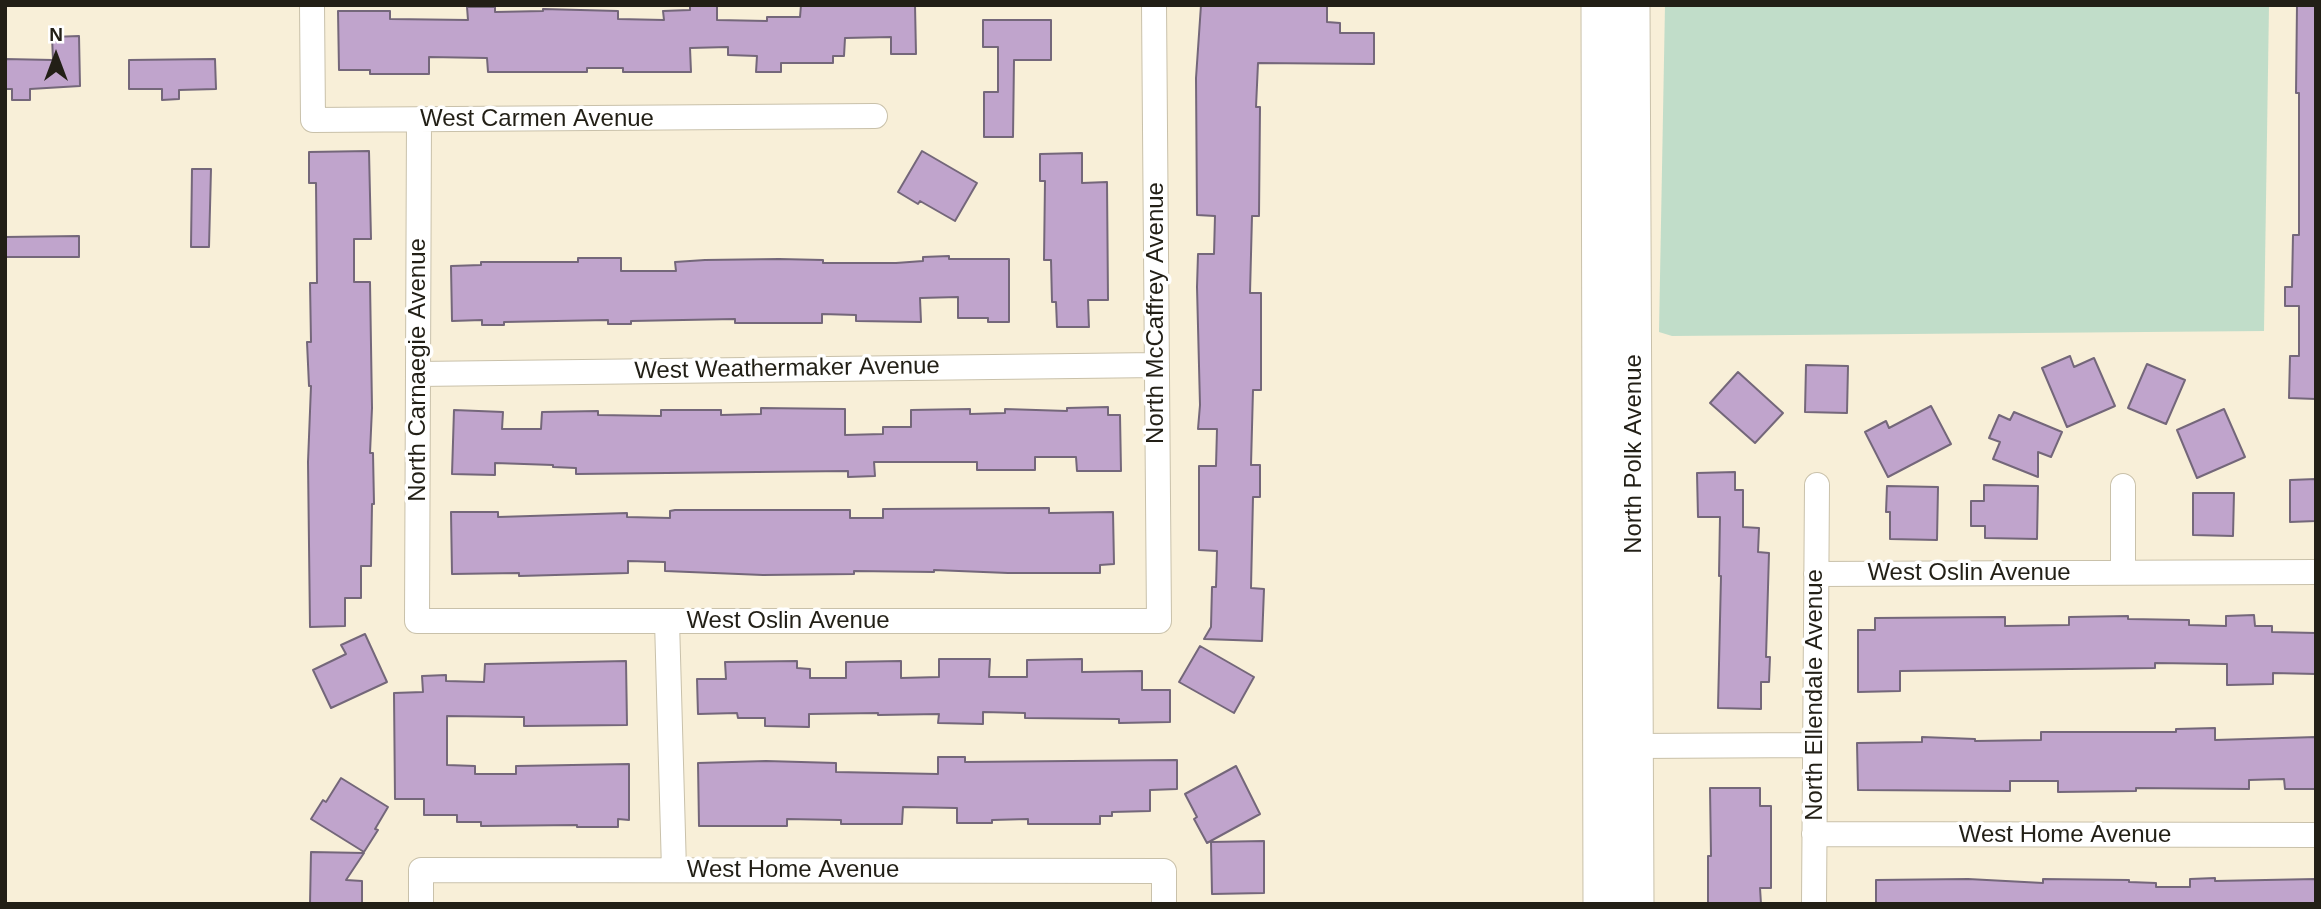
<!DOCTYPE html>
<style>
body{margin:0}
#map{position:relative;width:2321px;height:909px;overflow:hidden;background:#f8efd8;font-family:Helvetica,sans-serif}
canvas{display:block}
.frame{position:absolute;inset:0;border:7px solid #221f16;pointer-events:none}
.north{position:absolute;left:21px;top:21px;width:70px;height:70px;-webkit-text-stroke:5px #fff;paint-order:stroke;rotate:0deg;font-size:19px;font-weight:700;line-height:28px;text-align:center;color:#221f16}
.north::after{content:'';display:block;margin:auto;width:24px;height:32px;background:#221f16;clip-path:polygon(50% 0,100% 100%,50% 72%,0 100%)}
</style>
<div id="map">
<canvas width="2321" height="909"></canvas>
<div class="frame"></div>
<div class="north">N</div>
</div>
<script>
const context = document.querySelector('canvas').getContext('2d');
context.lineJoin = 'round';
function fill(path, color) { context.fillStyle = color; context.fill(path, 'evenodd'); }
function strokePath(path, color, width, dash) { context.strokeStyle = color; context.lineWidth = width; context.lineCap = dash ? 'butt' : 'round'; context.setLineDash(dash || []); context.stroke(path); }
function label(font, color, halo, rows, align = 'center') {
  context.font = font + ' Helvetica,sans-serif'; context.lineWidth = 7; context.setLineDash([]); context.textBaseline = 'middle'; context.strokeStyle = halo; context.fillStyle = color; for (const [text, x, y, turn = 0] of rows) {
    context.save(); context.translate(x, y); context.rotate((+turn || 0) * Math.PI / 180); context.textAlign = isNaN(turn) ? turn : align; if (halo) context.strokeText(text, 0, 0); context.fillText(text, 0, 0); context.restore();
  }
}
const green = new Path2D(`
 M 1665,5 L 2269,5 L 2264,331 L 1672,336 L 1659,332 Z`);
const building = new Path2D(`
 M 801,5 L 915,5 L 916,54 L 891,54 L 891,37 L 845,38 L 844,56 L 833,56 L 833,63 L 781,63 L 781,72 L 756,72 L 757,56 L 728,55 L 728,47 L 690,48 L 691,72 L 623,72 L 623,68 L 587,68 L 587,72 L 488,72 L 487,58 L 429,57 L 429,74 L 370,74 L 370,70 L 339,70 L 338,11 L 390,11 L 390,19 L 468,20 L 467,7 L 495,7 L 495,12 L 543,11 L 543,9 L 618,11 L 618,19 L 664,20 L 663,11 L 690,10 L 690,6 L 717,6 L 717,20 L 767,21 L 767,17 L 800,17 Z
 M 1201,5 L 1327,6 L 1327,22 L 1340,23 L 1340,33 L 1374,33 L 1374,64 L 1258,63 L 1256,107 L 1260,107 L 1259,216 L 1252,216 L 1250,293 L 1261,293 L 1261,390 L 1253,390 L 1251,465 L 1260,465 L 1260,497 L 1253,497 L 1251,588 L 1264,589 L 1262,641 L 1204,639 L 1211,627 L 1212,587 L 1216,587 L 1217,551 L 1199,550 L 1199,466 L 1216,466 L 1217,429 L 1198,429 L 1200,405 L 1197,287 L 1198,254 L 1214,254 L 1215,216 L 1197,215 L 1196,78 Z
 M 2297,5 L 2316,5 L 2316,399 L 2289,398 L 2290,356 L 2299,356 L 2299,306 L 2285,306 L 2285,287 L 2292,287 L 2293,235 L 2299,235 L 2299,93 L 2296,93 Z
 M 983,20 L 1051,20 L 1051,60 L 1014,60 L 1013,137 L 984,137 L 984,92 L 998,92 L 998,47 L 983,47 Z
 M 79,36 L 80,86 L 30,89 L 30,100 L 12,100 L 12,89 L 5,89 L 5,59 L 53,60 L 52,37 Z
 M 215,59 L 216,89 L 179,90 L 179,99 L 162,100 L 162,89 L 129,89 L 129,60 Z
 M 369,151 L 371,239 L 354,239 L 354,282 L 370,282 L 372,408 L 370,453 L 373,453 L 374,504 L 372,504 L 371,566 L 361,566 L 361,598 L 345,598 L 345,626 L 310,627 L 308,462 L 311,386 L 309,386 L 307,342 L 311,342 L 310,283 L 317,283 L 316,183 L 309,183 L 309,152 Z
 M 922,151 L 977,183 L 955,221 L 920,201 L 918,204 L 898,192 Z
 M 1082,153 L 1082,183 L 1107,182 L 1108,300 L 1088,300 L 1089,327 L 1057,327 L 1056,302 L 1052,302 L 1051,260 L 1044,260 L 1045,181 L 1040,181 L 1040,154 Z
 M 192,169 L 211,169 L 209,247 L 191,247 Z
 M 79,236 L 79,257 L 5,257 L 5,237 Z
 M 949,256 L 949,259 L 1009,259 L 1009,322 L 988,322 L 988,318 L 958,318 L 958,297 L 920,298 L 921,322 L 856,321 L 856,315 L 822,314 L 822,323 L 735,323 L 735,319 L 631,321 L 631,324 L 608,324 L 608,320 L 504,322 L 504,325 L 482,325 L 482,320 L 452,321 L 451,266 L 481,265 L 481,262 L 578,262 L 578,258 L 621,258 L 621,271 L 676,271 L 675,262 L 705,260 L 779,259 L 823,260 L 823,263 L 896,263 L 923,261 L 923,257 Z
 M 2070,356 L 2074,367 L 2094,358 L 2115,406 L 2067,427 L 2042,368 Z
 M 2147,364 L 2185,380 L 2166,424 L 2128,408 Z
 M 1806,365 L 1848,366 L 1847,413 L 1805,412 Z
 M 1738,372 L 1783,413 L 1755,443 L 1710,403 Z
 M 1931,406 L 1951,444 L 1888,477 L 1865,432 L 1886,421 L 1889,428 Z
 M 1108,407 L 1108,415 L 1120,415 L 1121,471 L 1077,471 L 1076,457 L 1035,457 L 1035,470 L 977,470 L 977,462 L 874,462 L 875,476 L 848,477 L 848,471 L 576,474 L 576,468 L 553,467 L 553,465 L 495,463 L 495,475 L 452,474 L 454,410 L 503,412 L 502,429 L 541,429 L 542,412 L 598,411 L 598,415 L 661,416 L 661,410 L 721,410 L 721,415 L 761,414 L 761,408 L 845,409 L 845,435 L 883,434 L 883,427 L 911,427 L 911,410 L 970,409 L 970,414 L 1005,413 L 1005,409 L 1067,411 L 1067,408 Z
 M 2224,409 L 2245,457 L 2197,478 L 2177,430 Z
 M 2014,412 L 2062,432 L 2051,457 L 2038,452 L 2038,477 L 1993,459 L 2000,442 L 1989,438 L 1999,415 L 2010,420 Z
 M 1735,472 L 1735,490 L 1743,490 L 1743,527 L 1759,528 L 1758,552 L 1769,553 L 1766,657 L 1770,657 L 1769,682 L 1761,682 L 1761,709 L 1718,708 L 1721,576 L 1719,576 L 1720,517 L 1698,517 L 1697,473 Z
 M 2316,479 L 2316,521 L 2290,522 L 2290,480 Z
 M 1984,485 L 2038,486 L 2037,539 L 1985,538 L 1985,526 L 1971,526 L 1971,501 L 1984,501 Z
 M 1887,486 L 1938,487 L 1937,540 L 1890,539 L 1890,512 L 1886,512 Z
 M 2193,493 L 2234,493 L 2233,536 L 2193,535 Z
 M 1049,508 L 1049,513 L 1113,512 L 1114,564 L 1100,565 L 1100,573 L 1008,573 L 934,570 L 934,572 L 854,571 L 854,574 L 763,575 L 665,571 L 665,562 L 628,561 L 628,573 L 519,576 L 519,573 L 452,574 L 451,512 L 498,512 L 498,517 L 627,513 L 627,517 L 670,518 L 670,511 L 675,510 L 850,510 L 850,518 L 883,518 L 883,509 Z
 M 2254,615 L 2255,626 L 2272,626 L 2272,632 L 2316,633 L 2316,674 L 2273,673 L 2273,684 L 2227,685 L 2227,664 L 2155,663 L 2155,668 L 1900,671 L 1900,691 L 1858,692 L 1858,630 L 1875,630 L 1875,618 L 2005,617 L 2005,626 L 2069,625 L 2069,617 L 2128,616 L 2128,619 L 2189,620 L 2189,625 L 2226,626 L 2226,616 Z
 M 365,634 L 387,682 L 331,708 L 313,670 L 346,654 L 341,645 Z
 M 1200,646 L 1254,677 L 1234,713 L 1179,682 Z
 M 939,659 L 990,659 L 989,677 L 1027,677 L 1027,660 L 1082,659 L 1082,672 L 1142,671 L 1142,690 L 1170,690 L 1170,722 L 1119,723 L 1119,719 L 1025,718 L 1025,713 L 983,712 L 983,724 L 938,723 L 939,714 L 878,715 L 878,713 L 809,714 L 809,727 L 765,726 L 765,718 L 738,718 L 737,713 L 698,714 L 697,679 L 726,679 L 725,662 L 797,661 L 797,668 L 810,669 L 810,678 L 846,678 L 846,662 L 901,661 L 901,678 L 939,677 Z
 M 626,661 L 627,725 L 524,726 L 524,717 L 447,716 L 447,765 L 475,766 L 475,774 L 516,774 L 516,766 L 629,764 L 629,820 L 618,819 L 618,827 L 577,827 L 577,825 L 481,826 L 481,822 L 457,822 L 457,815 L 424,815 L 424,799 L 395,799 L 394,693 L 423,692 L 422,676 L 446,675 L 446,681 L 484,682 L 485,664 Z
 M 2215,728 L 2215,740 L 2316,737 L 2316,789 L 2285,789 L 2284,779 L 2249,780 L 2249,789 L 2136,788 L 2136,791 L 2058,792 L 2058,781 L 2010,781 L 2010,791 L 1858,790 L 1857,743 L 1922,742 L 1922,737 L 1975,739 L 1975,741 L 2041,740 L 2041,732 L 2176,732 L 2176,729 Z
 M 938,757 L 965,757 L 965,762 L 1177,760 L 1177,789 L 1150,790 L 1150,811 L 1112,812 L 1112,816 L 1100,816 L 1100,824 L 1028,824 L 1028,819 L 992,820 L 992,823 L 957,823 L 957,808 L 903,807 L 902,824 L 841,824 L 841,820 L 787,819 L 787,826 L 699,826 L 698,763 L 766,761 L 836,763 L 836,772 L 938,774 Z
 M 1236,766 L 1260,814 L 1207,843 L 1194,819 L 1197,817 L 1185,794 Z
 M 341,778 L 388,807 L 375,829 L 378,830 L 364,852 L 311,819 L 323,800 L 326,802 Z
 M 1710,788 L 1760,788 L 1760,806 L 1771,806 L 1771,888 L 1760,888 L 1761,904 L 1708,904 L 1708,856 L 1711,856 Z
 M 1264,841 L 1264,893 L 1212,894 L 1211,842 Z
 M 311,852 L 364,853 L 346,880 L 362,881 L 362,904 L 310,904 Z
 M 2215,878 L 2215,881 L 2316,879 L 2316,904 L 1876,904 L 1876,880 L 1968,879 L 2043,883 L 2043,879 L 2129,880 L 2129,882 L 2156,883 L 2156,887 L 2190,887 L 2190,879 Z`);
const street = new Path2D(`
 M 312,5 L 313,120 L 875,116
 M 419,120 L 417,621 L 1159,621 L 1154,5
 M 418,374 L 1157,365
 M 2123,486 L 2123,573
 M 1816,574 L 2316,572
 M 667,621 L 674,870
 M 1636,746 L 1814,745
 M 1814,834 L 2316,835
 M 421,904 L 421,870 L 1164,871 L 1164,904
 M 1814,904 L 1817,485`);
const secondary = new Path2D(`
 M 1599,5 L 1601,904
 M 1632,5 L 1636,904`);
const streetNames = [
 ["West Carmen Avenue",537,119],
 ["North McCaffrey Avenue",1156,313,-90],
 ["West Weathermaker Avenue",787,369,-1],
 ["North Carnaegie Avenue",418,370,-90],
 ["North Polk Avenue",1634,454,-90],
 ["West Oslin Avenue",1969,573],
 ["West Oslin Avenue",788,621],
 ["North Ellendale Avenue",1815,695,-90],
 ["West Home Avenue",2065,835],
 ["West Home Avenue",793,870]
];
fill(green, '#c1ddc9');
fill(building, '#c0a4cc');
strokePath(building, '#74677a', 2);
strokePath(street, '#c9c1aa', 26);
strokePath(secondary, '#c9c1aa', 37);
strokePath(street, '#fff', 24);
strokePath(secondary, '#fff', 35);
label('24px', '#221f16', '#fff', streetNames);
</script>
